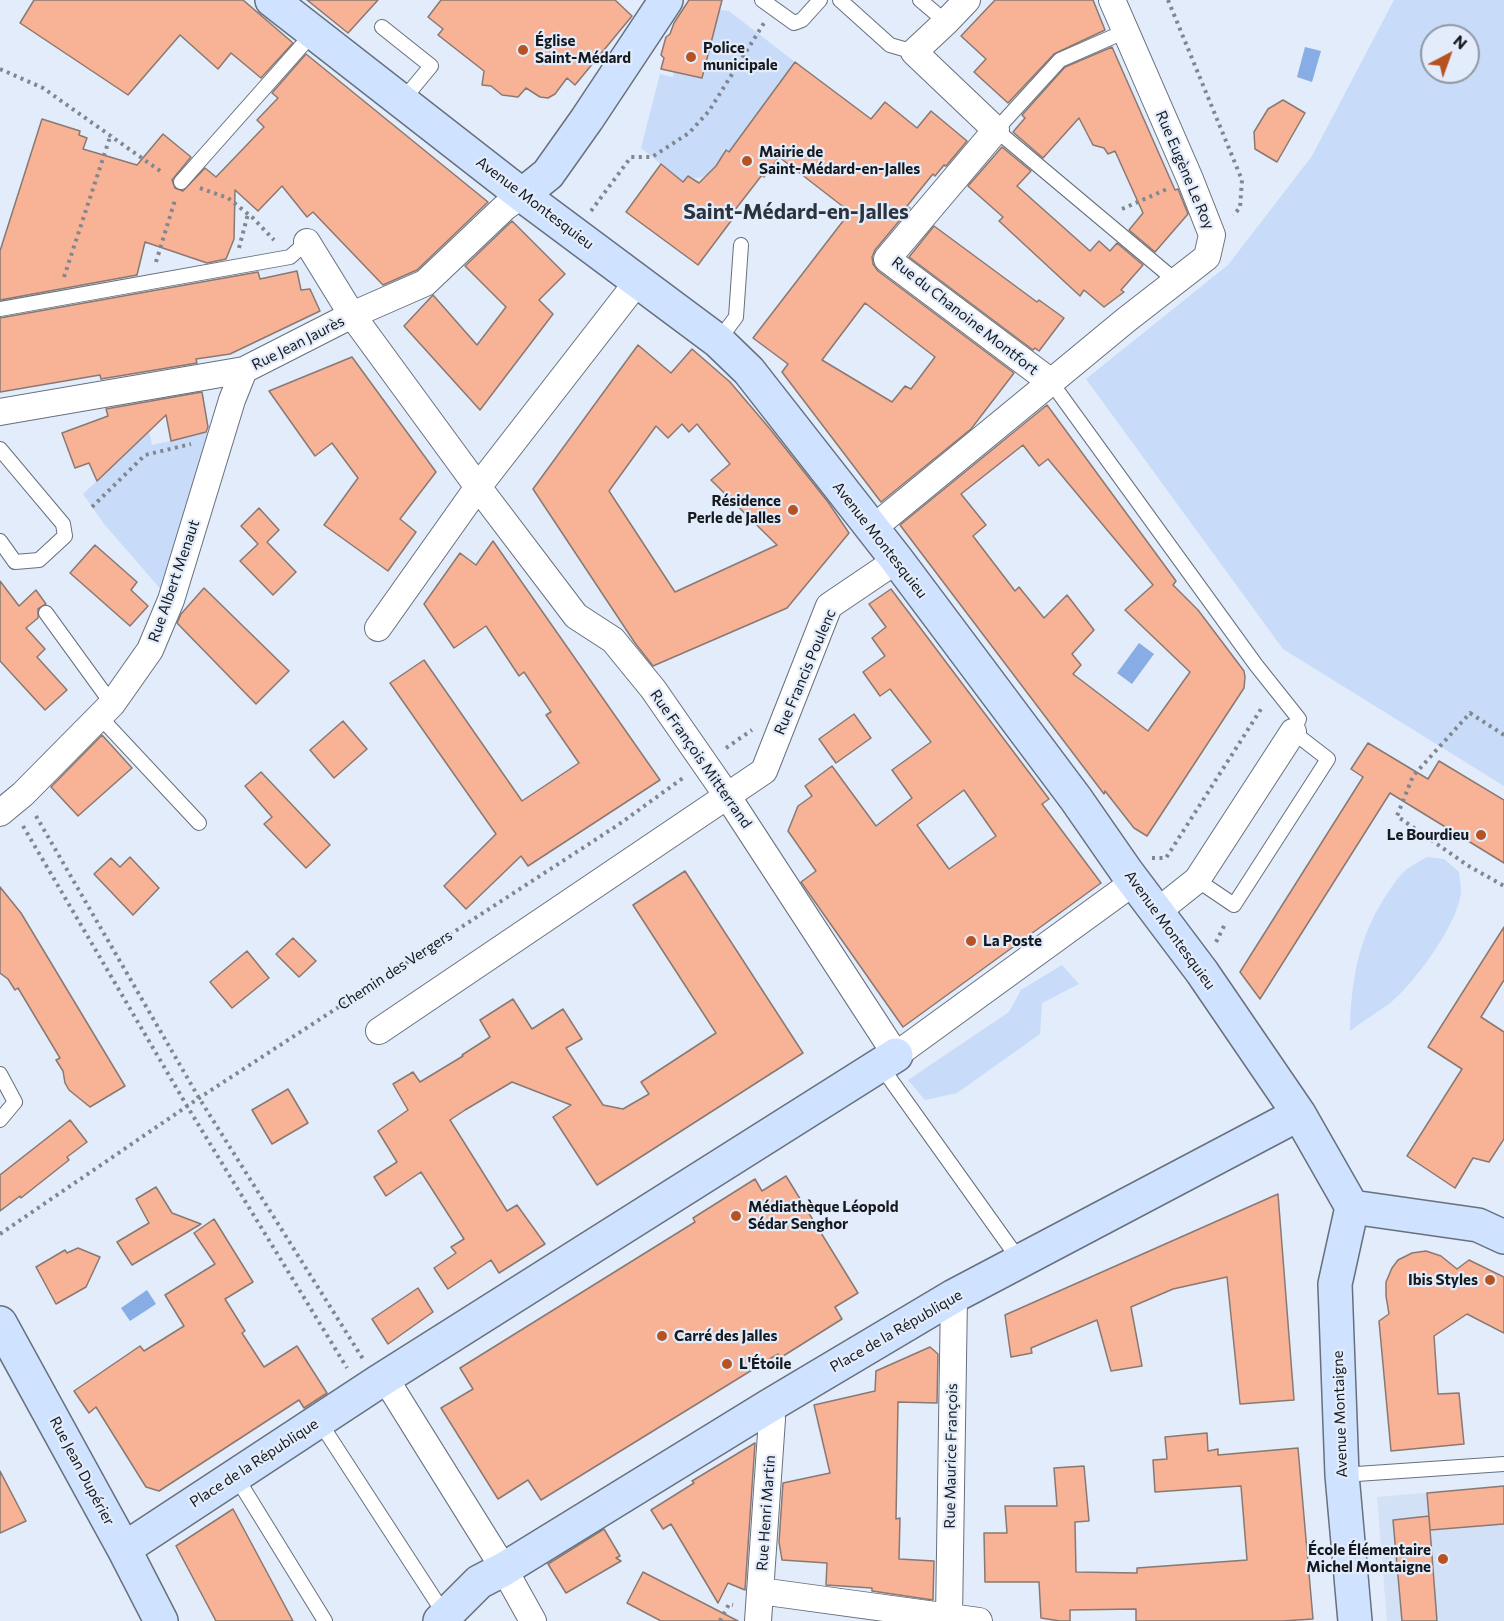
<!DOCTYPE html>
<meta charset="utf-8">
<style>
body{margin:0}
#map{position:relative;width:1504px;height:1621px;overflow:hidden;background:#e2ecfb;font-family:Commissioner,sans-serif}
canvas{display:block}
.north{position:absolute;left:1420px;top:24px;width:60px;height:60px;box-sizing:border-box;background:#e2ecfb;border:2px solid #9098a3;border-radius:50%;rotate:41deg;font-size:16px;font-weight:700;line-height:24px;text-align:center;color:#16191e}
.north::after{content:'';display:block;margin:auto;width:21px;height:27px;background:#b75223;clip-path:polygon(50% 0,100% 100%,50% 72%,0 100%)}
</style>
<div id="map">
<canvas width="1504" height="1621"></canvas>
<div class="north">N</div>
</div>
<script>
const context = document.querySelector('canvas').getContext('2d');
context.lineJoin = 'round';
function fill(path, color) { context.fillStyle = color; context.fill(path, 'evenodd'); }
function strokePath(path, color, width, dash) { context.strokeStyle = color; context.lineWidth = width; context.lineCap = dash ? 'butt' : 'round'; context.setLineDash(dash || []); context.stroke(path); }
function label(font, color, halo, rows, align = 'center') {
  context.font = font + ' Commissioner,sans-serif'; context.lineWidth = 4.5; context.setLineDash([]); context.textBaseline = 'middle'; context.strokeStyle = halo; context.fillStyle = color; for (const [text, x, y, turn = 0] of rows) {
    context.save(); context.translate(x, y); context.rotate((+turn || 0) * Math.PI / 180); context.textAlign = isNaN(turn) ? turn : align; if (halo) context.strokeText(text, 0, 0); context.fillText(text, 0, 0); context.restore();
  }
}
const built = new Path2D(`
 M 1504,1486 L 1504,1621 L 1387,1621 L 1377,1497 Z`);
const green = new Path2D(`
 M 1394,0 L 1504,0 L 1504,786 L 1283,649 L 1086,379 L 1228,265 L 1312,156 ZM 1432,36 L 1468,36 L 1468,72 L 1432,72 Z
 M 719,10 L 729,11 L 795,62 L 729,152 L 724,149 C 720,164 705,185 688,176 L 683,182 L 641,148 L 660,74 L 673,77 L 674,72 L 702,77 Z
 M 143,404 L 152,445 L 209,432 L 164,593 L 104,524 L 83,494 L 136,444 Z
 M 1427,857 L 1444,859 L 1459,872 C 1459,878 1461,885 1461,891 C 1459,923 1414,984 1389,1004 C 1376,1013 1363,1021 1350,1031 C 1351,979 1359,934 1389,891 C 1394,883 1400,875 1407,869 C 1413,865 1420,861 1427,857 Z
 M 1062,965 L 1079,984 L 1042,1003 L 1040,1034 L 957,1093 L 925,1100 L 908,1080 L 1009,1012 L 1021,990 Z`);
const water = new Path2D(`
 M 1305,47 L 1321,51 L 1312,82 L 1297,77 Z
 M 1139,643 L 1154,654 L 1132,684 L 1117,673 Z
 M 147,1290 L 156,1304 L 130,1321 L 121,1308 Z`);
const building = new Path2D(`
 M 34,0 L 243,0 L 293,43 L 261,78 L 231,53 L 218,69 L 180,35 L 128,95 L 20,23 Z
 M 307,0 L 378,0 L 348,33 Z
 M 441,0 L 615,0 L 632,16 L 575,85 L 567,78 L 555,94 L 548,98 L 540,97 L 526,88 L 518,97 L 502,95 L 491,86 L 482,85 L 484,71 L 438,35 L 443,29 L 428,17 Z
 M 689,0 L 722,0 L 702,78 L 661,69 L 664,58 L 661,55 L 666,37 L 670,34 L 674,23 Z
 M 995,0 L 1093,0 L 1105,30 L 1054,54 L 1008,103 L 974,72 L 986,59 L 961,36 Z
 M 1112,47 L 1175,190 L 1178,189 L 1188,214 L 1155,252 L 1129,230 L 1143,213 L 1115,151 L 1108,154 L 1104,148 L 1093,145 L 1079,118 L 1043,158 L 1013,132 L 1025,118 L 1022,115 L 1065,67 Z
 M 306,54 L 488,202 L 417,270 L 383,285 L 313,212 L 307,217 L 282,186 L 258,211 L 235,190 L 234,239 L 226,259 L 207,263 L 145,242 L 137,275 L 0,300 L 0,251 L 42,119 L 80,131 L 79,135 L 87,138 L 83,149 L 137,165 L 163,134 L 191,157 L 172,180 L 175,188 L 183,191 L 205,168 L 216,177 L 264,127 L 257,120 L 278,98 L 272,93 Z
 M 795,62 L 871,119 L 885,102 L 917,128 L 931,111 L 967,141 L 946,166 L 944,165 L 935,176 L 933,174 L 907,206 L 910,208 L 875,250 L 872,257 L 873,264 L 878,271 L 1014,373 L 971,429 L 881,502 L 782,372 L 788,364 L 753,338 L 850,212 L 779,157 L 764,177 L 762,175 L 731,215 L 734,217 L 698,265 L 626,212 L 661,164 L 683,182 L 688,176 L 699,183 L 716,166 L 726,150 L 729,152 ZM 865,303 L 935,357 L 911,389 L 905,386 L 892,402 L 822,360 Z
 M 1283,100 L 1305,113 L 1277,162 L 1255,149 L 1254,132 L 1268,109 Z
 M 1002,147 L 1031,171 L 1017,186 L 1090,251 L 1099,241 L 1110,251 L 1117,243 L 1143,265 L 1121,290 L 1124,292 L 1104,307 L 1084,290 L 1080,296 L 999,221 L 1003,217 L 968,186 Z
 M 512,221 L 565,274 L 539,300 L 553,314 L 480,410 L 404,326 L 433,295 L 477,345 L 506,307 L 465,266 Z
 M 934,226 L 1037,302 L 1039,300 L 1064,318 L 1039,351 L 1035,348 L 1033,350 L 909,257 Z
 M 297,271 L 301,290 L 310,289 L 320,311 L 230,354 L 196,359 L 197,363 L 101,379 L 100,375 L 0,392 L 0,318 L 258,272 L 260,279 Z
 M 638,345 L 671,373 L 692,349 L 730,382 L 770,429 L 828,502 L 849,533 L 787,608 L 653,666 L 635,643 L 533,489 ZM 682,424 L 689,432 L 697,424 L 730,464 L 711,480 L 777,545 L 675,592 L 609,491 L 656,426 L 668,438 Z
 M 352,357 L 436,472 L 400,519 L 416,532 L 388,571 L 324,525 L 358,478 L 332,443 L 315,456 L 269,391 Z
 M 202,392 L 208,427 L 206,432 L 171,441 L 166,415 L 97,481 L 89,463 L 75,468 L 62,433 L 108,416 L 106,409 Z
 M 1047,405 L 1176,581 L 1173,585 L 1198,610 L 1244,671 L 1245,677 L 1244,688 L 1147,836 L 1134,828 L 1105,791 L 1104,794 L 900,525 ZM 1023,445 L 1039,466 L 1048,459 L 1153,585 L 1125,610 L 1190,672 L 1148,731 L 1073,674 L 1081,665 L 1072,654 L 1094,630 L 1067,595 L 1044,618 L 1019,587 L 1015,591 L 973,536 L 986,525 L 961,494 Z
 M 259,508 L 279,530 L 267,542 L 296,572 L 273,595 L 240,561 L 258,544 L 241,526 Z
 M 493,541 L 660,780 L 528,866 L 521,856 L 466,909 L 444,886 L 496,834 L 390,683 L 424,660 L 522,801 L 579,763 L 546,715 L 551,712 L 524,672 L 519,676 L 486,626 L 454,648 L 424,604 L 460,553 L 476,565 Z
 M 95,545 L 137,582 L 131,590 L 148,606 L 130,626 L 70,573 Z
 M 0,581 L 19,606 L 36,590 L 46,604 L 38,609 L 38,618 L 26,628 L 45,649 L 37,657 L 67,690 L 45,710 L 0,661 Z
 M 204,588 L 289,671 L 256,704 L 177,623 L 181,614 Z
 M 891,589 L 1049,799 L 1042,804 L 1101,883 L 903,1027 L 801,882 L 816,871 L 788,831 L 798,806 L 812,796 L 805,786 L 832,766 L 876,826 L 912,798 L 892,770 L 931,742 L 890,689 L 880,696 L 863,672 L 885,656 L 872,638 L 886,627 L 869,604 ZM 964,790 L 996,836 L 949,869 L 917,825 Z
 M 854,714 L 871,738 L 836,763 L 819,739 Z
 M 343,721 L 367,749 L 334,778 L 310,750 Z
 M 102,735 L 132,768 L 78,816 L 51,787 Z
 M 1368,743 L 1428,779 L 1439,761 L 1504,800 L 1504,863 L 1390,793 L 1260,999 L 1240,972 L 1363,777 L 1351,769 Z
 M 261,772 L 330,845 L 306,868 L 264,824 L 272,817 L 245,786 Z
 M 130,857 L 159,888 L 133,915 L 94,874 L 111,858 L 120,867 Z
 M 685,871 L 803,1053 L 597,1185 L 553,1117 L 571,1105 L 512,1082 L 465,1110 L 450,1120 L 507,1211 L 517,1205 L 545,1244 L 499,1273 L 491,1260 L 448,1289 L 434,1268 L 456,1253 L 451,1247 L 464,1239 L 421,1172 L 386,1196 L 374,1177 L 397,1162 L 378,1131 L 408,1110 L 393,1084 L 413,1072 L 420,1082 L 463,1056 L 462,1055 L 490,1037 L 480,1020 L 513,999 L 532,1029 L 563,1009 L 582,1039 L 566,1048 L 603,1105 L 623,1109 L 649,1094 L 641,1082 L 716,1033 L 633,905 Z
 M 0,887 L 21,913 L 125,1086 L 90,1107 L 69,1090 L 65,1083 L 63,1071 L 56,1060 L 60,1058 L 18,988 L 15,990 L 8,979 L 0,973 Z
 M 1504,927 L 1504,980 L 1481,1017 L 1504,1032 L 1504,1139 L 1489,1162 L 1473,1158 L 1455,1188 L 1407,1156 L 1462,1069 L 1428,1047 Z
 M 293,938 L 316,961 L 299,977 L 276,954 Z
 M 247,951 L 269,978 L 232,1008 L 210,982 Z
 M 288,1089 L 308,1123 L 272,1144 L 252,1110 Z
 M 70,1120 L 87,1142 L 67,1157 L 69,1160 L 21,1198 L 20,1196 L 0,1211 L 0,1175 Z
 M 786,1176 L 858,1293 L 835,1307 L 842,1319 L 780,1358 L 778,1354 L 541,1500 L 528,1480 L 498,1499 L 441,1408 L 473,1389 L 460,1368 L 695,1222 L 693,1218 L 755,1179 L 762,1191 Z
 M 156,1187 L 172,1213 L 201,1224 L 132,1265 L 117,1242 L 149,1223 L 136,1199 Z
 M 1278,1194 L 1294,1400 L 1240,1404 L 1227,1277 L 1173,1289 L 1131,1307 L 1142,1366 L 1111,1371 L 1097,1320 L 1031,1348 L 1032,1353 L 1011,1357 L 1005,1315 Z
 M 214,1219 L 253,1282 L 225,1299 L 245,1331 L 242,1333 L 264,1367 L 297,1346 L 327,1393 L 304,1408 L 299,1400 L 159,1491 L 146,1487 L 96,1407 L 89,1413 L 74,1391 L 140,1346 L 144,1351 L 184,1326 L 165,1295 L 215,1264 L 194,1233 Z
 M 78,1248 L 100,1257 L 86,1287 L 56,1304 L 36,1267 L 65,1250 L 67,1253 Z
 M 1426,1251 L 1441,1256 L 1457,1269 L 1469,1260 L 1504,1277 L 1504,1333 L 1467,1314 L 1434,1336 L 1438,1394 L 1459,1393 L 1464,1444 L 1391,1451 L 1379,1321 L 1389,1314 L 1386,1296 L 1386,1282 L 1392,1268 L 1398,1260 L 1412,1253 Z
 M 418,1288 L 433,1312 L 388,1344 L 372,1319 Z
 M 930,1347 L 938,1354 L 937,1403 L 898,1402 L 896,1519 L 900,1518 L 899,1559 L 934,1561 L 933,1600 L 872,1591 L 872,1588 L 826,1585 L 827,1563 L 782,1560 L 779,1542 L 783,1483 L 830,1473 L 814,1405 L 875,1391 L 876,1371 Z
 M 1207,1433 L 1208,1451 L 1218,1449 L 1218,1455 L 1298,1448 L 1313,1619 L 1283,1621 L 1136,1621 L 1136,1609 L 1070,1610 L 1070,1621 L 1060,1621 L 1041,1618 L 1039,1582 L 985,1582 L 984,1533 L 1007,1533 L 1005,1506 L 1057,1506 L 1054,1468 L 1084,1466 L 1089,1521 L 1075,1522 L 1076,1572 L 1137,1573 L 1137,1568 L 1247,1560 L 1241,1486 L 1155,1492 L 1153,1460 L 1167,1459 L 1165,1437 Z
 M 755,1443 L 745,1590 L 728,1583 L 718,1603 L 671,1524 L 663,1529 L 651,1510 L 694,1483 L 692,1481 Z
 M 0,1471 L 26,1521 L 0,1533 Z
 M 1504,1486 L 1504,1524 L 1430,1530 L 1427,1493 Z
 M 233,1509 L 293,1621 L 216,1621 L 176,1546 Z
 M 1429,1516 L 1437,1621 L 1402,1621 L 1393,1520 Z
 M 604,1529 L 620,1556 L 616,1558 L 621,1561 L 566,1593 L 548,1564 Z
 M 643,1572 L 738,1621 L 661,1621 L 627,1603 Z`);
const path = new Path2D(`
 M 1168,0 L 1242,180 L 1240,208 L 1233,215
 M 0,69 L 43,88 L 163,173
 M 200,188 L 228,198 L 253,218 L 274,240
 M 1122,209 L 1167,189
 M 591,211 L 631,157 L 652,157 L 689,133 L 709,111 L 764,23
 M 239,248 L 248,214
 M 156,262 L 175,200
 M 64,277 L 111,134
 M 92,507 L 145,455 L 191,444
 M 1504,735 L 1470,713 L 1413,776 L 1397,816 L 1467,865 L 1504,886
 M 726,748 L 752,730
 M 36,816 L 199,1098 L 363,1359
 M 23,826 L 187,1106 L 347,1368
 M 1152,858 L 1166,858 L 1263,706
 M 1216,942 L 1226,922
 M 0,1234 L 199,1098 L 618,825 L 683,778
 M 720,1621 L 729,1604 L 733,1605`);
const lane = new Path2D(`
 M 762,0 L 794,23 L 802,20 L 820,0
 M 840,0 L 890,45 L 914,52
 M 920,0 L 946,22
 M 382,27 L 431,66 L 402,101
 M 1126,31 L 1060,60 L 996,130 L 1176,281
 M 181,182 L 314,32
 M 0,309 L 290,257 L 307,242
 M 718,341 L 736,317 L 741,245
 M 1051,382 L 1256,665 L 1299,719 L 1293,732 L 1328,759 L 1234,905 L 1197,880
 M 0,449 L 63,524 L 65,536 L 39,560 L 15,562 L 0,541
 M 46,613 L 112,704
 M 99,716 L 199,823
 M 880,1065 L 1020,1261
 M 0,1074 L 15,1102 L 0,1120
 M 319,1421 L 445,1615
 M 235,1475 L 325,1621
 M 1342,1475 L 1504,1464`);
const street = new Path2D(`
 M 307,242 L 352,315 L 478,487 L 576,616 L 613,640 L 653,689 L 728,797 L 896,1055 L 1134,882
 M 1051,382 L 1126,320 L 1207,257 L 1212,235 L 1190,179 L 1112,0
 M 0,412 L 244,370 L 352,315 L 425,283 L 504,208 L 522,195
 M 872,529 L 1051,382 L 887,259 L 996,130 L 914,52 L 946,22 L 967,0
 M 378,628 L 478,487 L 638,281
 M 0,813 L 23,794 L 112,704 L 150,650 L 171,600 L 232,400 L 244,370
 M 1158,911 L 1197,880 L 1293,732
 M 379,1031 L 764,771 L 829,606 L 897,560
 M 385,1378 L 504,1569 L 533,1621
 M 760,1591 L 979,1621
 M 949,1617 L 954,1296
 M 758,1621 L 772,1419 L 769,1406`);
const secondary = new Path2D(`
 M 272,0 L 522,195 L 718,341 L 749,371 L 897,560 L 1076,799 L 1126,871 L 1202,972 L 1299,1114 L 1352,1207
 M 522,195 L 548,174 L 587,119 L 666,0
 M 1352,1207 L 1335,1284 L 1342,1475 L 1355,1621
 M 1352,1207 L 1478,1225 L 1504,1237
 M 0,1323 L 124,1549 L 161,1621
 M 124,1549 L 378,1382 L 896,1055
 M 440,1621 L 479,1582 L 504,1569 L 769,1406 L 954,1296 L 1299,1114`);
const markers = [
 [523,50,6,"#b75223"],
 [691,57,6,"#b75223"],
 [747,161,6,"#b75223"],
 [793,510,6,"#b75223"],
 [1481,835,6,"#b75223"],
 [971,941,6,"#b75223"],
 [736,1216,6,"#b75223"],
 [1490,1280,6,"#b75223"],
 [662,1336,6,"#b75223"],
 [727,1364,6,"#b75223"],
 [1443,1559,6,"#b75223"]
];
const poiNames = [
 ["Église",535,41],
 ["Saint-Médard",535,58],
 ["Police",703,48],
 ["municipale",703,65],
 ["Mairie de",759,152],
 ["Saint-Médard-en-Jalles",759,169],
 ["Résidence",781,501,"right"],
 ["Perle de Jalles",781,518,"right"],
 ["Le Bourdieu",1469,835,"right"],
 ["La Poste",983,941],
 ["Médiathèque Léopold",748,1207],
 ["Sédar Senghor",748,1224],
 ["Ibis Styles",1478,1280,"right"],
 ["Carré des Jalles",674,1336],
 ["L'Étoile",739,1364],
 ["École Élémentaire",1431,1550,"right"],
 ["Michel Montaigne",1431,1567,"right"]
];
const streetNames = [
 ["Rue Eugène Le Roy",1185,170,67],
 ["Avenue Montesquieu",535,203,37],
 ["Rue du Chanoine Montfort",965,316,38],
 ["Rue Jean Jaurès",298,343,-27],
 ["Avenue Montesquieu",880,540,52],
 ["Rue Albert Menaut",174,581,-71],
 ["Rue Francis Poulenc",805,672,-67],
 ["Rue François Mitterrand",701,759,55],
 ["Avenue Montesquieu",1170,930,54],
 ["Chemin des Vergers",395,970,-33],
 ["Place de la République",896,1331,-30],
 ["Avenue Montaigne",1340,1414,-92],
 ["Rue Maurice François",951,1456,-89],
 ["Place de la République",254,1463,-33],
 ["Rue Jean Dupérier",82,1471,62],
 ["Rue Henri Martin",766,1513,-86]
];
const districtNames = [
 ["Saint-Médard-en-Jalles",796,212]
];
fill(built, '#d3e1f7');
fill(green, '#c8dbf8');
fill(water, '#88ace4');
fill(building, '#f8b296');
strokePath(building, '#897972', 1.5);
strokePath(lane, '#67707d', 16);
strokePath(street, '#67707d', 28);
strokePath(secondary, '#67707d', 36);
strokePath(path, '#808791', 4, [3, 4.5]);
strokePath(lane, '#fff', 14);
strokePath(street, '#fff', 26);
strokePath(secondary, '#cfe2ff', 33);
for (const [x, y, r, color] of markers) { const dot = new Path2D(); dot.arc(x, y, r, 0, 2 * Math.PI); context.fillStyle = color; context.fill(dot); strokePath(dot, '#e2ecfb', 2); }
label('bold 15px', '#16191e', '#e2ecfb', poiNames, 'left');
label('15px', '#16191e', '#e2ecfb', streetNames);
label('bold 21px', '#2b333e', '#e2ecfb', districtNames);
</script>
